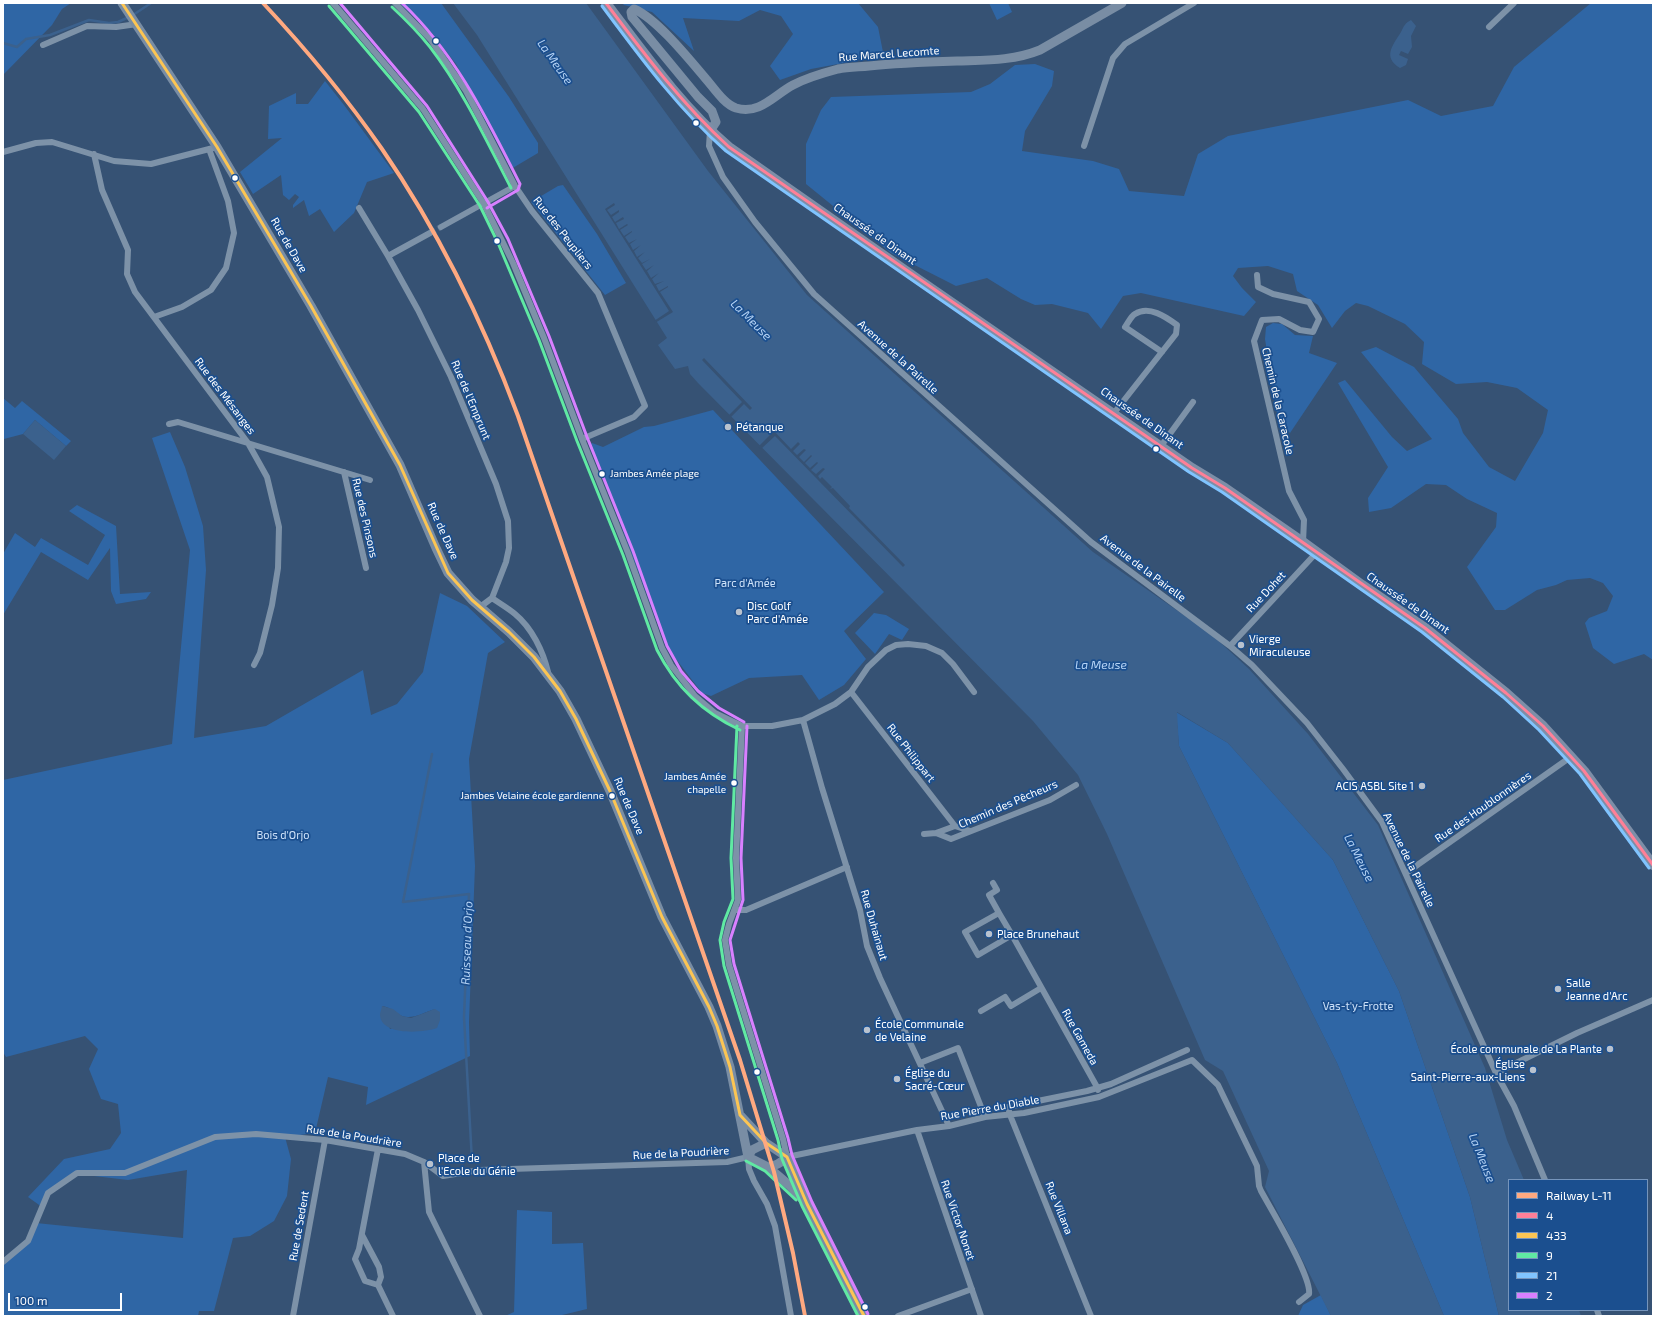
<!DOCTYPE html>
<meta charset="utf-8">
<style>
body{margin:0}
#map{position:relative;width:1656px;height:1319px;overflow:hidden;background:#365274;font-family:"Exo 2",sans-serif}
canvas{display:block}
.frame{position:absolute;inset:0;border:4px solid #fff;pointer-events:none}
.legend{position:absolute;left:1508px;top:1179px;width:140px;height:132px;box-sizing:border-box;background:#1b4f8f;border:1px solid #7695bc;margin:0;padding:5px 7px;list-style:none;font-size:12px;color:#fff}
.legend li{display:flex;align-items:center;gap:8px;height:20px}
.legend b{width:20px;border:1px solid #7695bc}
.scale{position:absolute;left:8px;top:1293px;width:114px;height:18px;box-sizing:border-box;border:2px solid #fff;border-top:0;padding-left:5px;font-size:12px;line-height:14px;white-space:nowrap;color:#fff;-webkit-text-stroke:3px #1b4f8f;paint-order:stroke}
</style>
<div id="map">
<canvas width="1656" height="1319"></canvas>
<div class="frame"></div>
<ul class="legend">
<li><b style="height:5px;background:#ffa980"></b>Railway L-11</li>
<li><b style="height:5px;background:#ff8098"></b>4</li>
<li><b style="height:5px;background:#fcc553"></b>433</li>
<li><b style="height:5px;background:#60e9a3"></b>9</li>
<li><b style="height:5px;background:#80c4ff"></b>21</li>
<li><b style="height:5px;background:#d880ff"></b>2</li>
</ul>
<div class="scale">100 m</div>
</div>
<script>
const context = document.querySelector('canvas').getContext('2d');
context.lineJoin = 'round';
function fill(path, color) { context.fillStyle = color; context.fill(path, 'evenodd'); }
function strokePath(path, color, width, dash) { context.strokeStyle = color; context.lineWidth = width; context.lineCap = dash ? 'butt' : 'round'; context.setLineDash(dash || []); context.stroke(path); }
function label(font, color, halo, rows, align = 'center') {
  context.font = font + ' "Exo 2",sans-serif'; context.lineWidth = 3.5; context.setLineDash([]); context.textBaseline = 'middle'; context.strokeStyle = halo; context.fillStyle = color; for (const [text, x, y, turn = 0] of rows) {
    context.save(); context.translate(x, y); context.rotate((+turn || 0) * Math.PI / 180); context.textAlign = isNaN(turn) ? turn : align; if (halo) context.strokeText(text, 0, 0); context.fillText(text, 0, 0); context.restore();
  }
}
const green = new Path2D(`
 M 3,3 L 71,3 L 62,9 L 52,25 L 3,75 Z
 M 399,3 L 441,3 L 509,97 L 538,143 L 538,153 L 511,169 L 456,64 L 431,32 Z
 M 622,3 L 858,3 L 878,27 L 883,52 L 849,62 L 811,69 L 780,80 L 770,66 L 793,34 L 781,16 L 760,10 L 739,21 L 683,18 L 694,51 L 652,12 L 624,5 Z
 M 989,3 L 1008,3 L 1012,12 L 997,20 Z
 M 1591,3 L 1653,3 L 1653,660 L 1644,654 L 1614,664 L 1593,648 L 1585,623 L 1589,618 L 1607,611 L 1613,596 L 1603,583 L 1590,578 L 1567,580 L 1556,585 L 1537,590 L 1505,610 L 1495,610 L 1467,567 L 1496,527 L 1497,513 L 1467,499 L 1446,485 L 1426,484 L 1391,508 L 1369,512 L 1368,498 L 1388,467 L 1338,383 L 1345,380 L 1392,437 L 1407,451 L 1432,439 L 1361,352 L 1376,347 L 1414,367 L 1458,419 L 1463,433 L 1489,467 L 1515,481 L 1543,433 L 1548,410 L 1517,388 L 1487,382 L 1456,384 L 1422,364 L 1424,342 L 1405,324 L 1368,306 L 1356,303 L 1345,311 L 1332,328 L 1318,305 L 1297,291 L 1293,274 L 1268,266 L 1238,268 L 1233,276 L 1242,288 L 1256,302 L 1244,316 L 1141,293 L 1123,296 L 1101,329 L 1088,313 L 1052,304 L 1035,305 L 1021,299 L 987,278 L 956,286 L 891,253 L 806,184 L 806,144 L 821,110 L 831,97 L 971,92 L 990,84 L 1015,65 L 1035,64 L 1054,71 L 1052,86 L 1025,131 L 1022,151 L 1093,161 L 1119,169 L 1129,191 L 1184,196 L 1198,154 L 1228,136 L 1408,100 L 1441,116 L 1493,106 L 1514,67 Z
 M 325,81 L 344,105 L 394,173 L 367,182 L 354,213 L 334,232 L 320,209 L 309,216 L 304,200 L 293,208 L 293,205 L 299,197 L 295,194 L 289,200 L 283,195 L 281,175 L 253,194 L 240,172 L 282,138 L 268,139 L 269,106 L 296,93 L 296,104 L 308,104 Z
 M 563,185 L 597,234 L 626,283 L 605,295 L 531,202 L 558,186 Z
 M 1273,323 L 1282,324 L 1295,335 L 1313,336 L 1309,353 L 1337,363 L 1290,433 L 1278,420 L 1265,339 L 1266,327 Z
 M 3,398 L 15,408 L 22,401 L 71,441 L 66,446 L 35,420 L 23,434 L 4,439 Z
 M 713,410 L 884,592 L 844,631 L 866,659 L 844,685 L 819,700 L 802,675 L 749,678 L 711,696 L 702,693 L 666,646 L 600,469 L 591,448 L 590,445 L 592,443 L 603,447 L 644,427 L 654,426 Z
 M 170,432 L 185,467 L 203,526 L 206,570 L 194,738 L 266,726 L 363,670 L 371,715 L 397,704 L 423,672 L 440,593 L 467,606 L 505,642 L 488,653 L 469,759 L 475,866 L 469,1022 L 470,1056 L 366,1105 L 368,1087 L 328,1077 L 315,1133 L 285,1137 L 291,1159 L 287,1196 L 274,1221 L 250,1236 L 233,1238 L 214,1311 L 199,1311 L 198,1316 L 3,1316 L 3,1262 L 28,1241 L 36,1223 L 183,1238 L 187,1170 L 128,1180 L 77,1174 L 48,1193 L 42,1207 L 28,1197 L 64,1159 L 110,1149 L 121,1133 L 118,1104 L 101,1099 L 89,1069 L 98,1049 L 85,1036 L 6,1057 L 3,1052 L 3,780 L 172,744 L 190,550 L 152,438 ZM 382,1006 C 392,1008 394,1012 402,1016 C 412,1020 425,1012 435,1009 L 390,1029 Z
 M 77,505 L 116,526 L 120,594 L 151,592 L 146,599 L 116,604 L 111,591 L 110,548 L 88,580 L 41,552 L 3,615 L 3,554 L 15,533 L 35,547 L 41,538 L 88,565 L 105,535 L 69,511 Z
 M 874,613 L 886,615 L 909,629 L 902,640 L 889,634 L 875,654 L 855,633 Z
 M 1176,712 L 1228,743 L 1333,860 L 1399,991 L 1470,1197 L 1499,1316 L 1444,1316 L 1337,1063 L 1179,746 Z
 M 517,1210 L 552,1212 L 552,1244 L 583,1243 L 587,1309 L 558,1316 L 505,1316 L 514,1312 Z
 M 1321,1295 L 1331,1316 L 1298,1316 L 1303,1305 Z`);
const water = new Path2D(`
 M 453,3 L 586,3 L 708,171 L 807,295 L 1093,552 L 1211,634 L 1249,669 L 1308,734 L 1378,825 L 1485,1068 L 1507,1140 L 1524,1180 L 1509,1180 L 1509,1310 L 1579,1310 L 1581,1316 L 1499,1316 L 1470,1197 L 1399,991 L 1333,860 L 1228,743 L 1177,712 L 1179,746 L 1337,1063 L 1444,1316 L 1331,1316 L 1265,1187 L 1269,1171 L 1223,1071 L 1205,1060 L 1107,834 L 1078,775 L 1033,721 L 698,383 L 690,374 L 688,366 L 675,369 L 658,345 L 667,338 L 477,35 Z
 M 1411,20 L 1416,26 L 1411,36 L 1412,47 L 1408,54 L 1401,51 L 1399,55 L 1408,59 L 1406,65 L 1400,68 C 1382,57 1393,45 1401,32 C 1404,26 1405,23 1411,20 Z
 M 35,420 L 66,446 L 54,460 L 23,434 Z
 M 382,1006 L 393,1009 L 402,1016 L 411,1018 L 435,1009 L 440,1012 L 440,1020 L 437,1028 C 423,1033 381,1036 380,1015 C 380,1012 382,1008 382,1006 Z`);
const pier = new Path2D(`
 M 614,203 L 615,205 L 607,210 L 611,215 L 619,210 L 619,212 L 612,217 L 615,222 L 623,217 L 624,219 L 616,223 L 619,229 L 627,224 L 628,225 L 620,230 L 624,236 L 632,231 L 632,232 L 625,237 L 629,243 L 637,239 L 630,244 L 633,250 L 641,245 L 634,251 L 637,257 L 645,252 L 638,258 L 642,263 L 650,259 L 642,264 L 646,270 L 654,265 L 647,271 L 651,278 L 659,273 L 652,279 L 655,284 L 664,281 L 656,285 L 659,291 L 668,286 L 668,287 L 660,292 L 673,312 L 655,323 L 654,321 L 669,311 L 605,209 Z
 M 704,358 L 752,408 L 750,410 L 744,404 L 731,417 L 729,415 L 742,402 L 702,360 Z
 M 774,431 L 791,449 L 798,442 L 800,444 L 793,451 L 797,455 L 804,449 L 806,450 L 799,457 L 804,462 L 811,455 L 812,456 L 805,463 L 810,468 L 817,462 L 818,463 L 811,470 L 816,474 L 823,468 L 825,469 L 818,476 L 820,479 L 822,477 L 832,487 L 830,489 L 833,488 L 850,506 L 849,508 L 905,565 L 903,567 L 775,436 L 761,449 L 758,447 Z`);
const stream = new Path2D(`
 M 133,15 L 151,3
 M 3,43 L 17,47 L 26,39 L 50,35 L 89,20 L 109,23 L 118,22 L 129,17
 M 432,754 L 403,902 L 469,894 L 464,1017 L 472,1161`);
const streetTunnel = new Path2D(`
 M 430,233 L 441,227`);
const street = new Path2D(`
 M 333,3 L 423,109 L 484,204 L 513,263 L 544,338 L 582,439 L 628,553 L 662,648 L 671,665 L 695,696 L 715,713 L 742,726 L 772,726 L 803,720 L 835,704 L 851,692 L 868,667 L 886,650 L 896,645 L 908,644 L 926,646 L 942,653 L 953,664 L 974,692
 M 395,3 L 431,40 L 444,59 L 466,91 L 515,186 L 532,211 L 598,293 L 645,406 L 634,417 L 582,439
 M 1489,27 L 1514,3
 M 43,45 L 87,26 L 116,27 L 137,24
 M 710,131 L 709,146 L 723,177 L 755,222 L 814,294 L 1091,542 L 1230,646 L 1252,665 L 1307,723 L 1343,769 L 1382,822 L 1496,1073 L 1514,1106 L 1545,1180
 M 1084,146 L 1113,58 L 1125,44 L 1194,3
 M 3,152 L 36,143 L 52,142 L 114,161 L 151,164 L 217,147
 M 94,154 L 102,190 L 128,250 L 127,274 L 135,292 L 248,443 L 267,477 L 279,527 L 278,568 L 272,605 L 260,653 L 254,665
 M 359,208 L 388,256 L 418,310 L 451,377 L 496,484 L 508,521 L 509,548 L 506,562 L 492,598 L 480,607
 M 441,227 L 515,186
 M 388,256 L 430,233
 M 1257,275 L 1258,287 L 1273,294 L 1309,302 L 1319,319 L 1313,332 L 1300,330 L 1279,319 L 1262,320 L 1254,341 L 1289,491 L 1304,520 L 1303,542
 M 154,317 L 182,307 L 211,290 L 226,268 L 234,233 L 228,201 L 209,149
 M 1114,413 L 1176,334 L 1177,325 C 1166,317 1149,305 1135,314 C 1131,316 1128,323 1125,327 L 1162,352
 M 169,424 L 178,422 L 370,480
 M 1161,446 L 1193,402
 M 344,472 L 366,568
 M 492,598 C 499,603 508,608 515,614 C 532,628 543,651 548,672
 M 1230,646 L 1317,552
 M 851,692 L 955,826 L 970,831
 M 803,720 L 822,788 L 860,910 L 867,946 L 880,978 L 949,1126
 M 742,726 L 736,858 L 738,900 L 729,924 L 725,940 L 729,965 L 783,1139 L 787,1157 L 917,1130 L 949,1126 L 985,1117 L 1024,1113 L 1099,1097 L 1192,1060 L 1218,1085 L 1257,1166 L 1259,1186 L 1261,1191 C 1271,1209 1312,1277 1309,1294 L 1299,1302
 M 936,833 L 955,826
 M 924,834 L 936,833 L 951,839 L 1050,800 L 1076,785
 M 1406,873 L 1572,756
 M 993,883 L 997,890 L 989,895 L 999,913
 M 735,910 L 746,910 L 847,867
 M 1012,935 L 978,955 L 965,932 L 999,913 L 1012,935 L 1097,1087 L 1098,1090
 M 981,1011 L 1005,997 L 1011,1006 L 1041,988
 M 920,1063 L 958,1048 L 985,1117
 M 1496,1073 L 1577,1033 L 1653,1000
 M 917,1130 L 981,1316
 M 378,1149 L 359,1249 L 355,1259 L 365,1281 L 378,1285 L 393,1316
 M 424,1162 L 429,1212 L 480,1316
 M 362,1235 L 379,1267 L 381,1277 L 378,1285
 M 3,1262 L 28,1241 L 48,1193 L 77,1173 L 125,1173 L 215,1137 L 256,1134 L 325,1140 L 405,1154 L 424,1162 L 443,1176 L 480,1170 L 727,1162 L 748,1157 L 749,1169 L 754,1181 L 767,1204 L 775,1226 L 791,1316
 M 1597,1310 L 1599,1316
 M 293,1316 L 325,1140
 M 898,1316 L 972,1289
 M 1091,1316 L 1010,1115 L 1008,1107 L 1087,1091 L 1111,1084 L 1187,1050`);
const secondary = new Path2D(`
 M 122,3 L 217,147 L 311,306 L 400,465 L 436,548 L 448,573 L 472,600 L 509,632 L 534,657 L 560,691 L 576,719 L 610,791 L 662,917 L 709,1007 L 717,1026 L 730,1067 L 748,1157
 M 710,131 L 716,122 L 712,111 L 698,97 L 632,17 L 631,12 L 634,9 C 657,19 689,59 706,79 C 714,88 724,104 736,108 C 760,115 774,95 793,85 C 806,78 823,73 838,69 C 848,67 859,67 869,66 C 898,63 927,62 957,61 C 985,60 1013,61 1040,50 L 1122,3
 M 741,1116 L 766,1143 L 787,1157 L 807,1204 L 864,1316
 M 748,1157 L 768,1167 L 789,1185 L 803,1200
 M 748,1157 L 752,1150 L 766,1143
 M 768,1167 C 776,1166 781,1163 787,1157`);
const primary = new Path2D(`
 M 606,3 C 644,53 681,106 729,147 L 919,280 L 1192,468 L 1225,488 L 1303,542 L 1362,585 L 1425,628 L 1506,693 L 1543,726 L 1584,771 L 1653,865`);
const bus1 = new Path2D(`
 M 606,3 C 644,54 682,104 729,147 L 1192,468 L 1225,488 L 1425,628 L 1506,693 L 1543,726 L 1584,771 L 1653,865`);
const bus2 = new Path2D(`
 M 122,3 L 217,147 L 311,306 L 400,465 L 448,573 L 472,600 L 509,632 L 534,657 L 560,691 L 576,719 L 610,791 L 662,917 L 709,1007 L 717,1026 L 730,1067 L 740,1115 L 766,1143 L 787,1157 L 807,1204 L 864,1316`);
const bus3 = new Path2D(`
 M 329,6 L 419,112 L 480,206 L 498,243 L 539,340 L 577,441 L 623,555 L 657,650 C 676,687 702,712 740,730
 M 392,7 C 405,19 418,32 430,47 C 463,90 486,140 511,188
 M 737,726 L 731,858 L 733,899 L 724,922 L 720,940 L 724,966 L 778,1140 L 782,1159 L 802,1206 L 858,1316
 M 746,1161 L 765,1171 L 796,1200`);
const bus4 = new Path2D(`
 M 602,6 C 640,57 678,109 726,151 L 1189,472 L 1222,492 L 1422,632 L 1503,697 L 1539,730 L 1580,774 L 1649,868`);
const bus5 = new Path2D(`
 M 340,3 L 427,106 L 488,202 L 508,239 L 549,336 L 587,437 L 633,551 L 667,646 L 681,671 L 698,691 L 719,708 L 744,722
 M 402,3 C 456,54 487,119 520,184 L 518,190 L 487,208
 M 747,726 L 741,858 L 743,900 L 730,940 L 734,964 L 788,1138 L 792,1155 L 812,1202 L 868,1314`);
const rail1 = new Path2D(`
 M 263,3 C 306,49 346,97 382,149 C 439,232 483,322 518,416 L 740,1060 L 774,1172 L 793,1253 L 805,1316`);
const markers = [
 [436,41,3.5,"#fff"],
 [696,123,3.5,"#fff"],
 [235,178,3.5,"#fff"],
 [497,241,3.5,"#fff"],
 [728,427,4,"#b9c2ce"],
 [1156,449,3.5,"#fff"],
 [602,474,3.5,"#fff"],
 [739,612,4,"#b9c2ce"],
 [1241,645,4,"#b9c2ce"],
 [734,783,3.5,"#fff"],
 [1422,786,4,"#b9c2ce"],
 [612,796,3.5,"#fff"],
 [989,934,4,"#b9c2ce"],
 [1558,989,4,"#b9c2ce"],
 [867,1030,4,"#b9c2ce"],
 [1610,1049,4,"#b9c2ce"],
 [1533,1070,4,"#b9c2ce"],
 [757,1072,3.5,"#fff"],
 [897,1079,4,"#b9c2ce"],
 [430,1164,4,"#b9c2ce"],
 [865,1307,3.5,"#fff"]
];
const busNames = [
 ["Jambes Amée plage",610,474,"left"],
 ["Jambes Amée",726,777],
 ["chapelle",726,790],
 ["Jambes Velaine école gardienne",604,796]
];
const streetNames = [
 ["Rue Marcel Lecomte",889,54,-4],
 ["Rue des Peupliers",563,233,52],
 ["Chaussée de Dinant",875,234,35],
 ["Rue de Dave",289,245,60],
 ["Avenue de la Pairelle",898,357,42],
 ["Rue des Mésanges",225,396,53],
 ["Rue de l'Emprunt",471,400,67],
 ["Chemin de la Caracole",1278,401,77],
 ["Chaussée de Dinant",1142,418,35],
 ["Rue des Pinsons",365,518,77],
 ["Rue de Dave",443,531,66],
 ["Avenue de la Pairelle",1143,568,37],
 ["Rue Dohet",1266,592,-47],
 ["Chaussée de Dinant",1408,603,35],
 ["Rue Philippart",911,753,52],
 ["Chemin des Pêcheurs",1008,804,-23],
 ["Rue de Dave",629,806,67],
 ["Rue des Houblonnières",1483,807,-35],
 ["Avenue de la Pairelle",1409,860,64],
 ["Rue Duhainaut",874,925,74],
 ["Rue Gameda",1080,1037,61],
 ["Rue Pierre du Diable",990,1108,-10],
 ["Rue de la Poudrière",354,1136,9],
 ["Rue de la Poudrière",681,1153,-3],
 ["Rue Villana",1059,1208,68],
 ["Rue Victor Nonet",958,1220,71],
 ["Rue de Sedent",299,1226,-80]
];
const poiNames = [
 ["Pétanque",736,427],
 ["Disc Golf",747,606],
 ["Parc d'Amée",747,619],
 ["Vierge",1249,639],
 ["Miraculeuse",1249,652],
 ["ACIS ASBL Site 1",1414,786,"right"],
 ["Place Brunehaut",997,934],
 ["Salle",1566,983],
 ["Jeanne d'Arc",1566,996],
 ["École Communale",875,1024],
 ["de Velaine",875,1037],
 ["École communale de La Plante",1602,1049,"right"],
 ["Église",1525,1064,"right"],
 ["Saint-Pierre-aux-Liens",1525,1077,"right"],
 ["Église du",905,1073],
 ["Sacré-Cœur",905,1086],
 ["Place de",438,1158],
 ["l'Ecole du Génie",438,1171]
];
const parkNames = [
 ["Parc d'Amée",745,583],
 ["Bois d'Orjo",283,835],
 ["Vas-t'y-Frotte",1358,1006]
];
const waterNames = [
 ["La Meuse",555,62,55],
 ["La Meuse",751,320,45],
 ["La Meuse",1101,665],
 ["La Meuse",1359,858,63],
 ["Ruisseau d'Orjo",467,943,-88],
 ["La Meuse",1482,1158,68]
];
fill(green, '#2f66a5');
fill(water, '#3b618d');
fill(pier, '#365274');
strokePath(stream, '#3b618d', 2.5);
strokePath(streetTunnel, '#546c89', 6, [6, 3]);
strokePath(street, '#7d92a8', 6);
strokePath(secondary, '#798da4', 9);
strokePath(primary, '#7d8ea7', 10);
strokePath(bus1, '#ff8098', 3);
strokePath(bus2, '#fcc553', 3);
strokePath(bus3, '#60e9a3', 3);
strokePath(bus4, '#80c4ff', 3);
strokePath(bus5, '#d880ff', 3);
strokePath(rail1, '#ffa980', 4);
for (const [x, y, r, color] of markers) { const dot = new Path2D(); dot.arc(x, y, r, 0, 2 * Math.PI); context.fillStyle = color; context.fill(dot); strokePath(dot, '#1b4f8f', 1.5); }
label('10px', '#fff', '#1b4f8f', busNames, 'right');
label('11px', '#fff', '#1b4f8f', streetNames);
label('11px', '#fff', '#1b4f8f', poiNames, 'left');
label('11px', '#cfe3fa', '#1b4f8f', parkNames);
label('italic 12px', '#b5d3f5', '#1b4f8f', waterNames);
</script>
